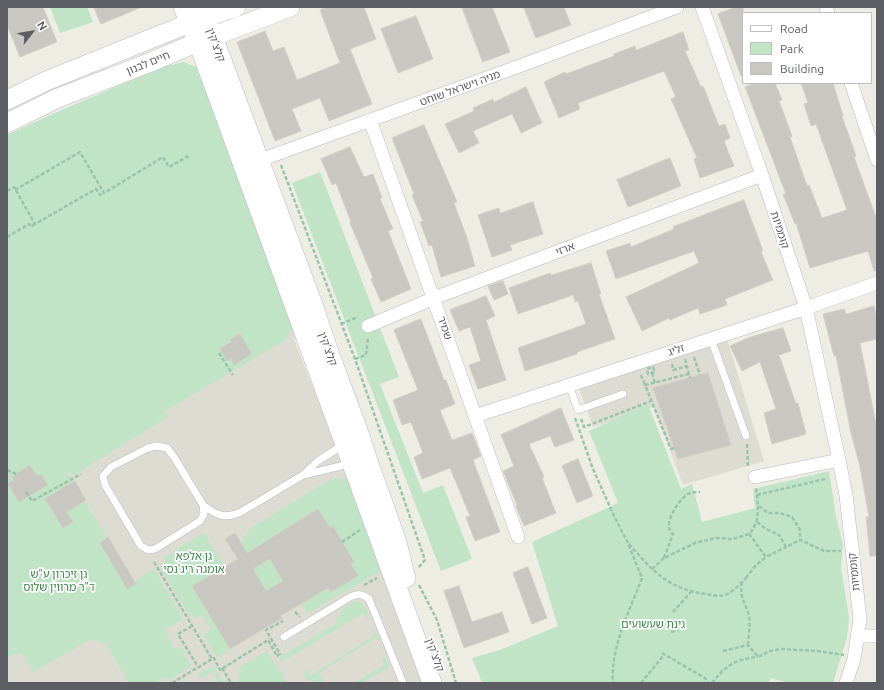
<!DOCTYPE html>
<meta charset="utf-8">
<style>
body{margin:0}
#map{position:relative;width:884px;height:690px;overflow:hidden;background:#eeede4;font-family:Ubuntu,sans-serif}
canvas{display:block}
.frame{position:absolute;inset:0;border:8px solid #5c5e64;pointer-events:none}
.legend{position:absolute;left:742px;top:12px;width:130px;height:72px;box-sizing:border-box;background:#fff;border:1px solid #bebfc1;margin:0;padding:5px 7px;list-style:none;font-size:12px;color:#5c5e64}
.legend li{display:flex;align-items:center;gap:8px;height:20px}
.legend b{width:20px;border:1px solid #bebfc1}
.north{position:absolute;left:12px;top:12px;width:40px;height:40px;-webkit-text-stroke:3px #fff;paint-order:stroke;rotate:59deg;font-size:11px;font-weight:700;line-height:16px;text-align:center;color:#5c5e64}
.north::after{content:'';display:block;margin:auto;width:14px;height:18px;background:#5c5e64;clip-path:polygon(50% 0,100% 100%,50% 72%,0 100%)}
</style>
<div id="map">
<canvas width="884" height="690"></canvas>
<div class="frame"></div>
<ul class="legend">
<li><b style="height:5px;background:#fff"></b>Road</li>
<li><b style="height:11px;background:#c1e4c7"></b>Park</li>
<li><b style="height:11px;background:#c9c7c1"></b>Building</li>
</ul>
<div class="north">N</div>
</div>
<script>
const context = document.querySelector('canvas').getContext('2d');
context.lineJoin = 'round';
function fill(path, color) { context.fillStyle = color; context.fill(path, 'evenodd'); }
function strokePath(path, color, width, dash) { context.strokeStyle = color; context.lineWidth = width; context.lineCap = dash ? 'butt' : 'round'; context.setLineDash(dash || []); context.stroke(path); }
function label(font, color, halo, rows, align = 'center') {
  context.font = font + ' Ubuntu,"Noto Sans Hebrew",sans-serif'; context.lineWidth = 3.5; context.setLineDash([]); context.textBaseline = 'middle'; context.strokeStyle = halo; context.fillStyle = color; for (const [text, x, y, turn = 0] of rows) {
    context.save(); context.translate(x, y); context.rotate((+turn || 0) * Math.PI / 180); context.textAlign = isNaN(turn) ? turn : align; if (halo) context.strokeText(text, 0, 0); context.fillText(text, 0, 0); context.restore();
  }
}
const education = new Path2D(`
 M 183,62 L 196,67 L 293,323 L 295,342 L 350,482 L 422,683 L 7,683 L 7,135 L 64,109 Z
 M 727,339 L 764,461 L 683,485 L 654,407 L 593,427 L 579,388 Z`);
const green = new Path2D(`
 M 50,7 L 87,7 L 93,22 L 60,33 Z
 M 183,62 L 196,67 L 293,323 L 287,339 L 165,411 L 168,417 L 91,464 L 76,475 L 67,472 L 135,584 L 135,581 L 154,569 L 183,619 L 164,630 L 175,649 L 180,647 L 191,666 L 167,681 L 165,677 L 154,683 L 129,683 L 105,643 L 91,639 L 33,672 L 21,652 L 7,657 L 7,135 L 64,109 L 163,67 Z
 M 320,172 L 399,377 L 380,384 L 423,493 L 443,485 L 472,559 L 441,571 L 292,183 Z
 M 648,404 L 681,489 L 692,484 L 702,522 L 755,508 L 753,489 L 829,471 L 836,516 L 843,545 L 841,568 L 849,617 L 847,638 L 833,683 L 788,683 L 771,678 L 769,683 L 482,683 L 472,658 L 500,650 L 558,626 L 532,542 L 618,503 L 589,431 Z
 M 336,478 L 346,479 L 350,482 L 382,570 L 307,614 L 301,604 L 318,572 L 331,592 L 358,576 L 351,564 L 354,562 L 333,527 L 330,528 L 319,509 L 289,527 L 292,533 L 270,559 L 283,581 L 266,591 L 244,555 L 240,543 L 251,528 L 331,479 Z
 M 204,532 L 225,567 L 193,586 L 230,649 L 217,657 L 204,635 L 211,630 L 202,615 L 194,619 L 192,614 L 189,616 L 160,566 L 166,562 L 164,558 Z
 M 358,601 C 365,604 368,611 369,618 L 368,619 L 364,613 L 281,662 L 279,658 L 335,624 C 339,612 345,603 358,601 Z
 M 374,630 L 380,640 L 379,641 L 375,638 L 319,673 L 324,681 L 318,682 L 308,680 L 304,674 L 305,671 L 306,670 L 310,676 L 374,636 L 372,632 Z
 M 267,651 L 287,683 L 238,683 L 240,667 Z
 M 385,657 L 390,666 L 362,683 L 355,683 L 384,665 L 382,658 Z
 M 213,666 L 224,683 L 219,683 L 213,672 L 201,679 L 198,674 Z`);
const building = new Path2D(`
 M 7,7 L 43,7 L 57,42 L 20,57 L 7,25 Z
 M 94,7 L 142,7 L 101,24 Z
 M 328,7 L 364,7 L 376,39 L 350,49 L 372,104 L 329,121 L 320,98 L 292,109 L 301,131 L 275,141 L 237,42 L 265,31 L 273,51 L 284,47 L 297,80 L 340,63 L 320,10 Z
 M 462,7 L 492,7 L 510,52 L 483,62 Z
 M 524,7 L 564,7 L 571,25 L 536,38 Z
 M 736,7 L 743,7 L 743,76 L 741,76 L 718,14 Z
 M 416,16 L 433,59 L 398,73 L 381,29 Z
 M 683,32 L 689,50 L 685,51 L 701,87 L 703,86 L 719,126 L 725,124 L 730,138 L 724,141 L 734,166 L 700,178 L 694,159 L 697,158 L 671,99 L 676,97 L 664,71 L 578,103 L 580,109 L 559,118 L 544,82 L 565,72 L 566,74 L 614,56 L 614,54 L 635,46 L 636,50 Z
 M 756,83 L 775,83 L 782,100 L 779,101 L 792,136 L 790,137 L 807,186 L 809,185 L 822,218 L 847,210 L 816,124 L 811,126 L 804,104 L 808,103 L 801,83 L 833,83 L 843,116 L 842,116 L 856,156 L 854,157 L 877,220 L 877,271 L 874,271 L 868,251 L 810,268 L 796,223 L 795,224 L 783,194 L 786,194 L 745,87 Z
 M 526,87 L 542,123 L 521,133 L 512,114 L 473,131 L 479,143 L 459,153 L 445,124 L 474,111 L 473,108 L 493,99 L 494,102 Z
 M 424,125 L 457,202 L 454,203 L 467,238 L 475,266 L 441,277 L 432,245 L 429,246 L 420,222 L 423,221 L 412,195 L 414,194 L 392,138 Z
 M 350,147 L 364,177 L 373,174 L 382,198 L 380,199 L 393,229 L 388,231 L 411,289 L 381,302 L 371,279 L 373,278 L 350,223 L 351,222 L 336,183 L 332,185 L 321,159 Z
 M 670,158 L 681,186 L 628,207 L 617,180 Z
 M 744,200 L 763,251 L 761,252 L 773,280 L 725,299 L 727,305 L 700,314 L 698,308 L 670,320 L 669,318 L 642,331 L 626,297 L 699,263 L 694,251 L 616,279 L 606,251 L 630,243 L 631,247 L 674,229 L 673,227 Z
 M 533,202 L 543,234 L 510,245 L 512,250 L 492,257 L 478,215 L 499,208 L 500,213 Z
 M 591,263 L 601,294 L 599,294 L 615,339 L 577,352 L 577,354 L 525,371 L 518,348 L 586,324 L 578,301 L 575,302 L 573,295 L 518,314 L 509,288 L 550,273 L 551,275 Z
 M 503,281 L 508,294 L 494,300 L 488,286 Z
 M 486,296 L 495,316 L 486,320 L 506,380 L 478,389 L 469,365 L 481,361 L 470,327 L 459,331 L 450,310 Z
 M 874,306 L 877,319 L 877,339 L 860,343 L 877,429 L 877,556 L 870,556 L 866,517 L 869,517 L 860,467 L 851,433 L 836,356 L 834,356 L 823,314 L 844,309 L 846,314 Z
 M 421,319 L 444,380 L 446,380 L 455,404 L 440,410 L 452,440 L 472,433 L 481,456 L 473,460 L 500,532 L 475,541 L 466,517 L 470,516 L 450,468 L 422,479 L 414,457 L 423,453 L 411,422 L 402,425 L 393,400 L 418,390 L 394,330 Z
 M 783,328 L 791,351 L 779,355 L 796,404 L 798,403 L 806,434 L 772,444 L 764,413 L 776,409 L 760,362 L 742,371 L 730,346 L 748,338 Z
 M 240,334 L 252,354 L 234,365 L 231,359 L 227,361 L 220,349 L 231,342 L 230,340 Z
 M 708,373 L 731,445 L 678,459 L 653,388 Z
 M 561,408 L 574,440 L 555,447 L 550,436 L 529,444 L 544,477 L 542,478 L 556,513 L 524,526 L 516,506 L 517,505 L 503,471 L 514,466 L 501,435 Z
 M 578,459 L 593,496 L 577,503 L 562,466 Z
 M 30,465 L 37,476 L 41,474 L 48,485 L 19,502 L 8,484 L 14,480 L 12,477 Z
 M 75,481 L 86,500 L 67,512 L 73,522 L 63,528 L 45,499 Z
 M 318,509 L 330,528 L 333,526 L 354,562 L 351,564 L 358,576 L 331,592 L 328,588 L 280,616 L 282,618 L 230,649 L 192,586 L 238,559 L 225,539 L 235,533 L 247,553 ZM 270,559 L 283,581 L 266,591 L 253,569 Z
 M 108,537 L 136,584 L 127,589 L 100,543 Z
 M 528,567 L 547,618 L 532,624 L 513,573 Z
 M 459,586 L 472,622 L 502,612 L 509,632 L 464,648 L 444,591 Z`);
const path = new Path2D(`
 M 281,165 L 355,359 L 425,560 L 418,568
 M 15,190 L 80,152 L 104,193 L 163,157 L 169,167 L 190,155
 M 7,191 L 14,187 L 35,224 L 96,189 L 100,195 L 104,193
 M 7,237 L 29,224 L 31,227 L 35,224
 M 341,324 L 358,317
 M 219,353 L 233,375
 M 694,357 L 700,375
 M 355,359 L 366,355 L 368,338
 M 685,359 L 690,378
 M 672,364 L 673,370 L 687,366
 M 653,367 L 655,372 L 648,374 L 647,369 Z
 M 652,373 L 655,383
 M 641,375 L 645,385
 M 575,418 L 593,469 L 614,516 L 627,541 L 642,578 C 630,610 610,648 613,683
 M 581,419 L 584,427 L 651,401
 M 747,444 L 748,467
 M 674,448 L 671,449 L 645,385 L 689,374
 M 7,470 L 16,474
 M 26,492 L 32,501 L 81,474
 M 757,495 L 825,479
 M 759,506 L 768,513 L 780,513 L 792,517 L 800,530 L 800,540 L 824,551 L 841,551
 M 757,522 L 766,529 L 779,535 L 786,547 L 800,540
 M 749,534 L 766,557 L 786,547
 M 342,542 L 360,530
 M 629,544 C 653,571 668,589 706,594 C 712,595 719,597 725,595 C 733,592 740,584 746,578
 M 664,558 L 673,534 C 671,532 670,530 669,528 C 667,518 681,496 690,493 C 693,492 697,492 700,492
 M 154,562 L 212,659 L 214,658 L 220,670 L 268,640 L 277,656
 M 652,569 L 664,558 L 695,543 L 716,538 L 733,539 L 749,534 C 761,521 758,505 756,488
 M 746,578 L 755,566 L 766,557
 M 742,582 C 739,598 745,601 749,616 C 751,624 748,636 748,645
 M 364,585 L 377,578
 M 419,585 L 437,620 L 456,683
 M 295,612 L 300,617
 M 673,612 L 691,592
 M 192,626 L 178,634 L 198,667
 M 671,632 L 678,630
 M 723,651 L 748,645 L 758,657 L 770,651 L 780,649 L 818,651 L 844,655
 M 662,653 L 705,678 L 708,683
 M 277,656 L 280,654 L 266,630 L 283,621
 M 222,668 L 231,683
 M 172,683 L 212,659
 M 641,683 L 664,655
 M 712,683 C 726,665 736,659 758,657`);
const lane = new Path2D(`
 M 711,339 L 746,436
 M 569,385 L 578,410 L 623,394
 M 303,475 L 341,466 L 351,462
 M 203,505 L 204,514 L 200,521 L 155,549 L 148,550 L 141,546 L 105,485 L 103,476 L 111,467 L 148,448 L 157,446 L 167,448 L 174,457 L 203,505 C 217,516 225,519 241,512 L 303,475 L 318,461 L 343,445
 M 284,637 L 350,597 C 357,594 362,593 369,599 L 403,683`);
const street = new Path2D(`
 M 702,7 L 762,175 L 806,308 L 839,460 L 846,495 L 860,619 L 854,659 L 846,683
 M 826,7 L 828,13
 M 851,83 L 877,160
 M 370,120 L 518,537
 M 252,163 L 525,64 L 677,7
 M 368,326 L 439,296 L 762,175
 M 475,416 L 806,308 L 877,283
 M 755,477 L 839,460
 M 858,636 L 877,636`);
const secondary = new Path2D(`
 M 183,7 L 198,42 L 432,683
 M 202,7 L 315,310 C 328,354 346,396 361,439 C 371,473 385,506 396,540 C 400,552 402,565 406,578
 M 7,100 L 46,81 L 190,23 L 236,7
 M 7,123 L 58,98 L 151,62 L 198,42 L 290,7`);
const streetNames = [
 ["קלצ'קין",216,45,70],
 ["חיים לבנון",148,63,-22],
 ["מניה וישראל שוחט",460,88,-20],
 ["קוממיות",780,230,72],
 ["ארזי",565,249,-21],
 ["שמיר",445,328,71],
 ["קלצ'קין",328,349,70],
 ["זליג",676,350,-18],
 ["קוממיות",854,572,-96],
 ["קלצ'קין",435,655,70]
];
const parkNames = [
 ["גן אלפא",194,556],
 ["אומגה ריג'נסי",194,569],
 ["גן זיכרון ע\"ש",59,574],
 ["ד\"ר מרווין שלוס",59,587],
 ["גינת שעשועים",653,624]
];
fill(education, '#dddcd2');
fill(green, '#c1e4c7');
fill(building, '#c9c7c1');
strokePath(building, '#d2d0c2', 1);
strokePath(lane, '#b9babf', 8);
strokePath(street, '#b9babf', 14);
strokePath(secondary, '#b9bbc1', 20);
strokePath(path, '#9bc4ad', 2.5, [4, 2]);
strokePath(lane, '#fff', 7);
strokePath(street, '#fff', 13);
strokePath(secondary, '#fff', 19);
label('11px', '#5c5e64', '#fff', streetNames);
label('11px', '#3a8449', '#fff', parkNames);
</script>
